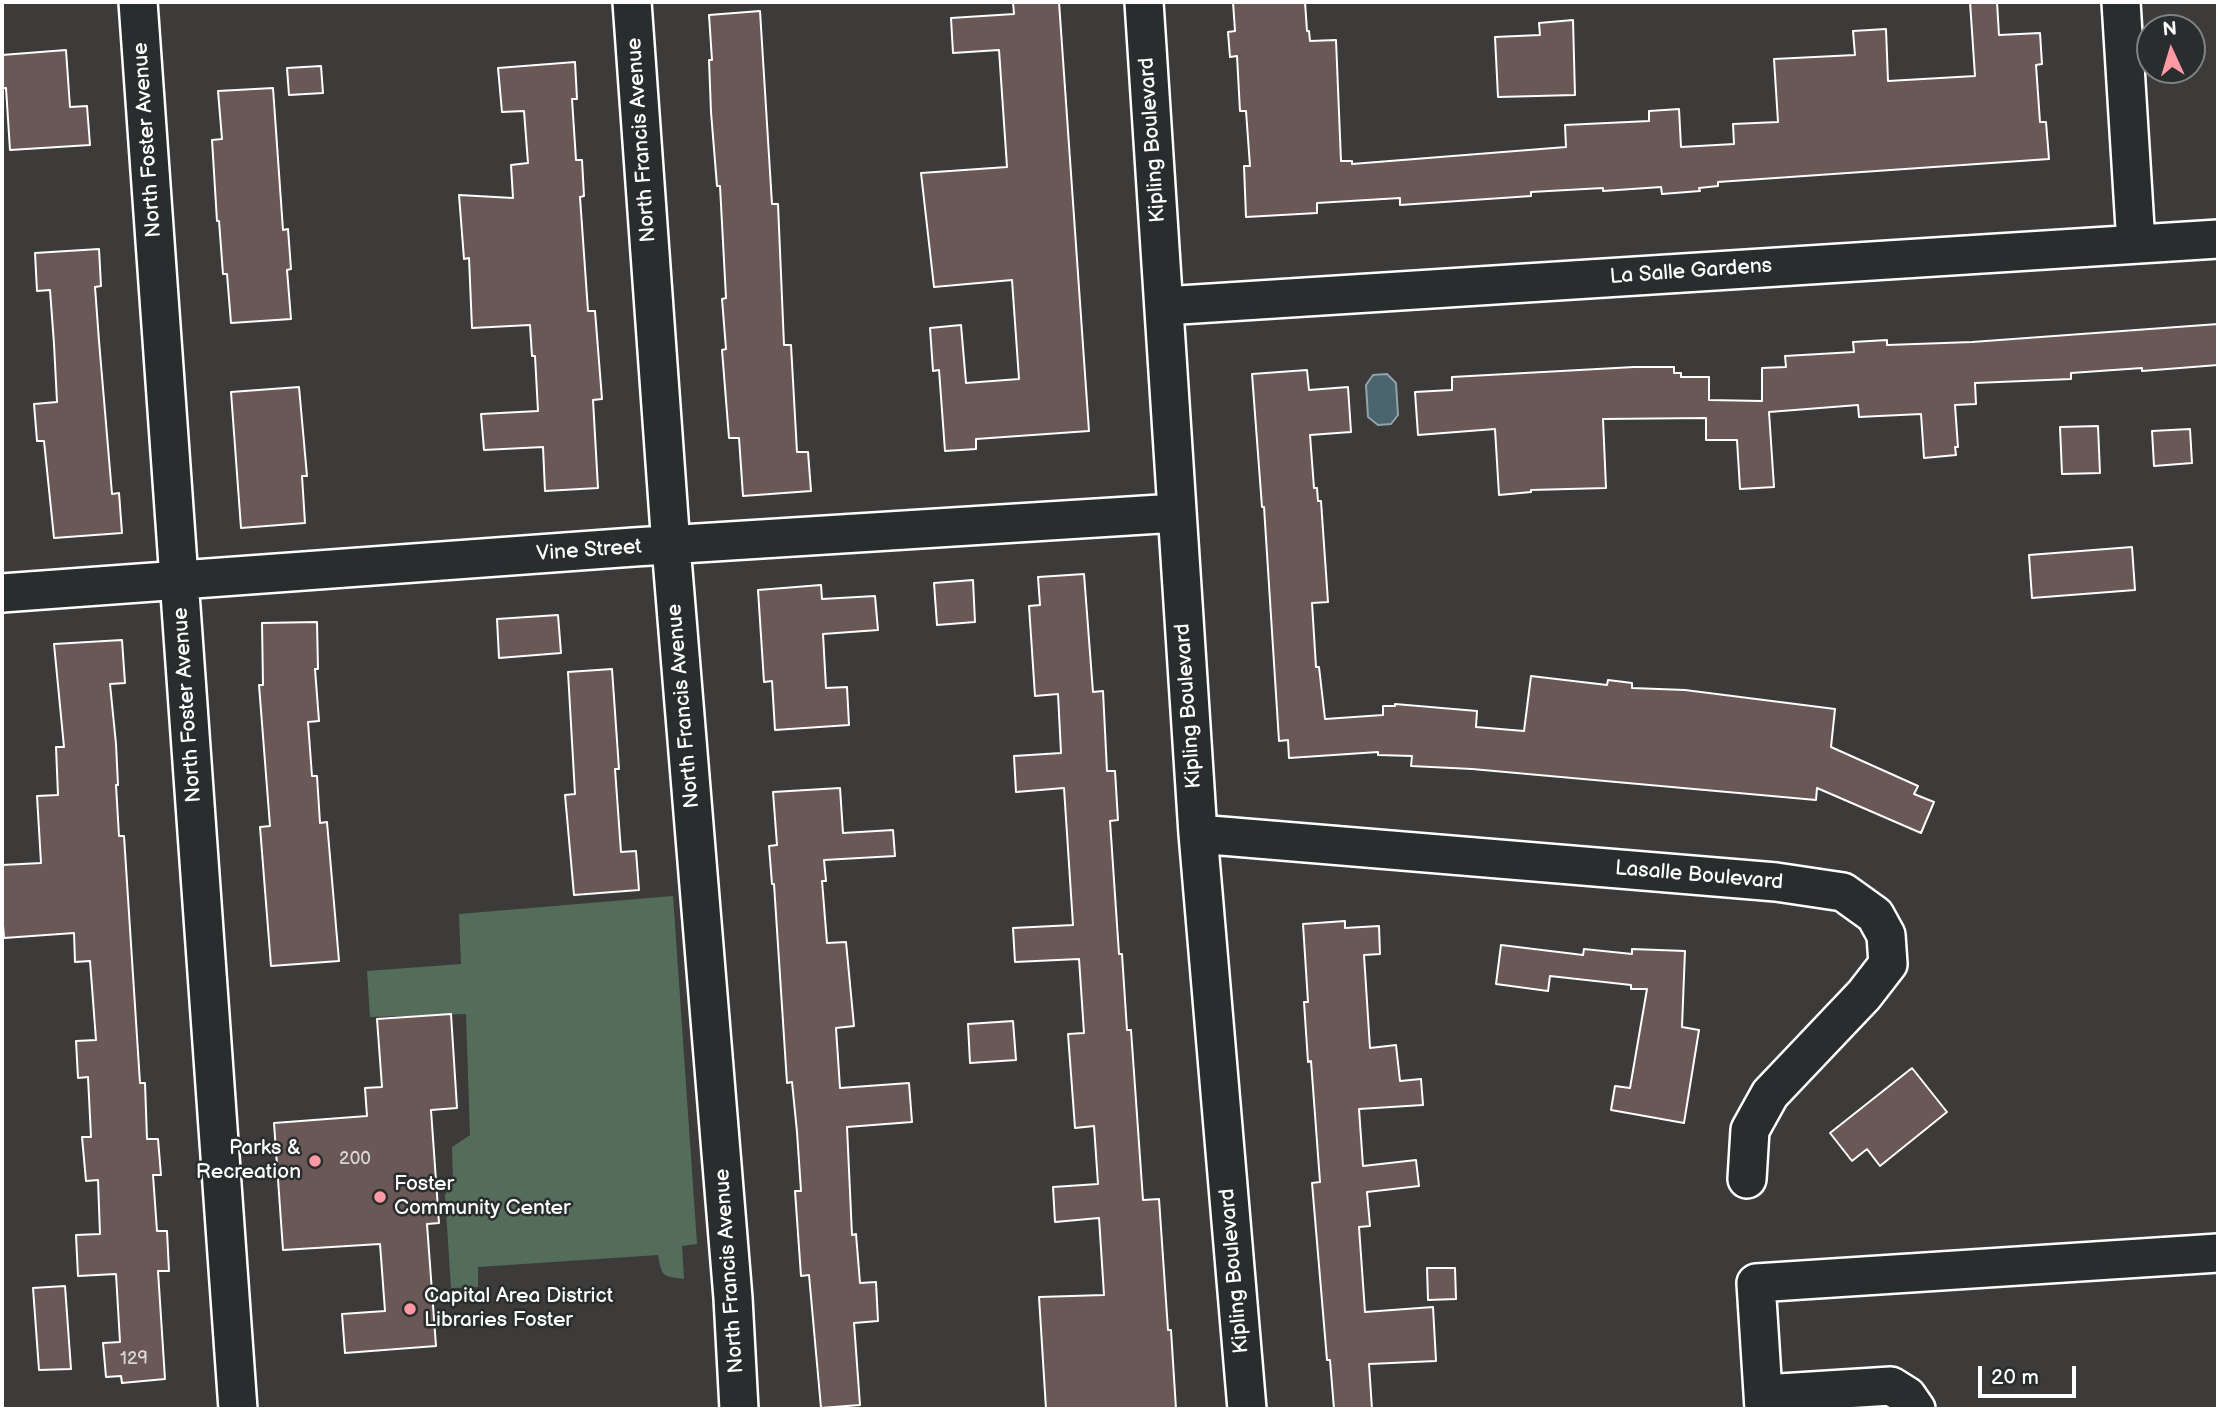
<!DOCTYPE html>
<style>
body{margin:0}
#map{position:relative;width:2220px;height:1411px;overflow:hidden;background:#3d3a3a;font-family:"Balsamiq Sans",sans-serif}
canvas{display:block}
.frame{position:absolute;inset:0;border:4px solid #fff;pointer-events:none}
.north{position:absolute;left:2136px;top:14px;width:70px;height:70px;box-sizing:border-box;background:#2a2d2e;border:2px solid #7f8182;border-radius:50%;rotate:356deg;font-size:19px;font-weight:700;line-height:28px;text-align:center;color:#fff}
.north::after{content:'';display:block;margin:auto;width:24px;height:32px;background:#ff9aa2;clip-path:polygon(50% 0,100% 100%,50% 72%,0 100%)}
.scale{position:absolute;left:1978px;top:1366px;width:98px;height:32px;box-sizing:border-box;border:4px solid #fff;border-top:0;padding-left:9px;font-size:21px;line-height:24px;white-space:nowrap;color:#fff;-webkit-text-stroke:5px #2a2d2e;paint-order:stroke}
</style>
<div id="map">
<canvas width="2220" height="1411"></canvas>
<div class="frame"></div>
<div class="north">N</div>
<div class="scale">20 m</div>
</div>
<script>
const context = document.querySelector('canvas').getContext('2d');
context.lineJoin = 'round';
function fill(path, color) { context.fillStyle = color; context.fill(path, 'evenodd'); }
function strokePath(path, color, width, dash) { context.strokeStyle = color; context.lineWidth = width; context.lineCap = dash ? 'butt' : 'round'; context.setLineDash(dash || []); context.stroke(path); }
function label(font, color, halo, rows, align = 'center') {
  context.font = font + ' "Balsamiq Sans",sans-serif'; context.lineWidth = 5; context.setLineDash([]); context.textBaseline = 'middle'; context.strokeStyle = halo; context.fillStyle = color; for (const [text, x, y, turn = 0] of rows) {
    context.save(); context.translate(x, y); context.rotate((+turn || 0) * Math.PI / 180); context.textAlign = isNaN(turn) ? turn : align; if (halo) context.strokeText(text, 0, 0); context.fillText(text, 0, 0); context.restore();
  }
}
const green = new Path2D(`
 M 673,896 L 697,1244 L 682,1246 L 684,1279 C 662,1276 662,1277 658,1255 L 478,1267 L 478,1287 L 451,1288 L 445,1195 L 453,1180 L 452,1147 L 470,1135 L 466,1014 L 370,1017 L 367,971 L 461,964 L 459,914 Z`);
const water = new Path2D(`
 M 1387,374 L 1396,383 L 1398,415 L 1391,424 L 1378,425 L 1368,417 L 1366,385 L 1373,375 Z`);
const building = new Path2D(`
 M 1013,2 L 1059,2 L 1089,431 L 976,439 L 976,449 L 945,451 L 939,370 L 933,371 L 930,328 L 961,325 L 966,383 L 1019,379 L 1012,280 L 934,287 L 921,173 L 1007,167 L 999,50 L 953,53 L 951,18 L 1014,14 Z
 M 1233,2 L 1305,2 L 1307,31 L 1309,31 L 1310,41 L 1336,40 L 1341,161 L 1352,161 L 1352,164 L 1566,147 L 1565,125 L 1649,121 L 1649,111 L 1679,109 L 1681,147 L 1734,144 L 1733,124 L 1778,122 L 1774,59 L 1855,55 L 1853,31 L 1886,29 L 1888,81 L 1975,76 L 1970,2 L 1997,2 L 1999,35 L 2040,33 L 2042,64 L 2036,65 L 2040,122 L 2046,122 L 2049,159 L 1718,182 L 1718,186 L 1699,188 L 1700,191 L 1662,194 L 1661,187 L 1603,191 L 1603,188 L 1531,192 L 1531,196 L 1400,205 L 1400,198 L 1317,203 L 1317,213 L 1246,217 L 1244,166 L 1250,166 L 1246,111 L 1240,111 L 1237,56 L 1230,57 L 1228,32 L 1235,31 Z
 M 760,11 L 772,204 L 778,204 L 784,345 L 791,345 L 797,452 L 808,452 L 811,491 L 743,496 L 739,438 L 729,438 L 722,350 L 726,349 L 722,299 L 726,298 L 720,186 L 717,186 L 711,112 L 709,60 L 712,60 L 709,15 Z
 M 1573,20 L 1575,95 L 1498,97 L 1495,37 L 1540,35 L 1539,23 Z
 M 66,50 L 70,107 L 87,106 L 90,145 L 10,150 L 6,88 L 2,88 L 2,55 Z
 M 575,62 L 577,99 L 572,99 L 576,160 L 582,160 L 584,196 L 580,197 L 588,311 L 595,311 L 602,399 L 593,400 L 598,488 L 545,491 L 543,447 L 484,450 L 481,414 L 538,411 L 535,356 L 532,356 L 530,325 L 472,328 L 469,258 L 464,259 L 459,195 L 513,198 L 511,165 L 528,163 L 524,111 L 502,112 L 498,68 Z
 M 321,66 L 323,93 L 289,95 L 287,68 Z
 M 273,88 L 283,230 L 288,229 L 291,269 L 287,270 L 291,319 L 231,323 L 227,274 L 223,274 L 219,221 L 217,221 L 212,140 L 222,139 L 218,91 Z
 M 99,249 L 101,286 L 95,287 L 99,341 L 112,494 L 119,493 L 122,533 L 54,538 L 44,441 L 37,441 L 34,404 L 57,402 L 54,344 L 50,290 L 37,291 L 35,253 Z
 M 2218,324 L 2218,365 L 2142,371 L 2142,368 L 2071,373 L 2071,379 L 1975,383 L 1976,404 L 1955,405 L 1958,447 L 1955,447 L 1956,455 L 1924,458 L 1921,414 L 1859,417 L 1858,405 L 1769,412 L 1774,487 L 1740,489 L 1737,440 L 1706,440 L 1706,418 L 1603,419 L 1606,488 L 1531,490 L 1531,492 L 1499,495 L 1495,429 L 1418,435 L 1415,392 L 1452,390 L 1452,377 L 1634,367 L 1674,367 L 1674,373 L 1681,373 L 1681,377 L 1709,377 L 1709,400 L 1762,401 L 1762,368 L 1786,367 L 1785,356 L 1854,352 L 1853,342 L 1887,340 L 1887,345 L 1972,342 Z
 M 1307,370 L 1309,390 L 1348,387 L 1351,432 L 1310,435 L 1314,488 L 1317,488 L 1318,501 L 1321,501 L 1328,602 L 1312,603 L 1316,667 L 1319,667 L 1325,719 L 1383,715 L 1383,706 L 1395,706 L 1395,704 L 1477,711 L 1476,727 L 1524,731 L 1531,676 L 1607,685 L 1608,680 L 1632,683 L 1632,688 L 1685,690 L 1835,709 L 1831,747 L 1918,786 L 1914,794 L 1934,802 L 1921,833 L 1817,788 L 1816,800 L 1472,769 L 1411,766 L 1412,756 L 1378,755 L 1378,752 L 1289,758 L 1288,740 L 1279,741 L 1264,507 L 1262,507 L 1252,374 Z
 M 299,387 L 307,476 L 302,476 L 305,523 L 241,528 L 231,392 Z
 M 2098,426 L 2100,473 L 2062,474 L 2060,427 Z
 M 2190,429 L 2192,463 L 2154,466 L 2152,431 Z
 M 2132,547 L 2135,590 L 2032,598 L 2029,555 Z
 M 1084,574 L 1093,692 L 1103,691 L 1107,771 L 1115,771 L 1118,820 L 1110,821 L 1119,954 L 1122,954 L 1127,1030 L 1131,1030 L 1143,1200 L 1159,1199 L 1168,1330 L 1171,1330 L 1176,1409 L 1046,1409 L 1039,1297 L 1104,1295 L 1099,1218 L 1055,1222 L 1053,1187 L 1098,1184 L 1094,1126 L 1075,1128 L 1068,1034 L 1084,1033 L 1079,959 L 1015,962 L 1013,928 L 1073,925 L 1064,788 L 1016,792 L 1014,756 L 1061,753 L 1058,694 L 1035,696 L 1029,606 L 1040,605 L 1038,577 Z
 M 973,580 L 975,622 L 937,625 L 934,583 Z
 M 821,585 L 822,599 L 875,596 L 878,630 L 823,634 L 826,688 L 847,687 L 849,725 L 775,730 L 772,681 L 764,682 L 758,590 Z
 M 558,615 L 561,653 L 499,658 L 497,619 Z
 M 317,622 L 318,669 L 315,669 L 319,721 L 308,722 L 312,776 L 317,776 L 320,823 L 327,822 L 339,961 L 271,966 L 260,827 L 270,826 L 259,685 L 263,685 L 262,623 Z
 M 122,640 L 125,683 L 110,684 L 116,744 L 118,785 L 116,785 L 119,836 L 124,836 L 140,1083 L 145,1083 L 147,1139 L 158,1139 L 161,1175 L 153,1175 L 157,1231 L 167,1231 L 169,1271 L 158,1271 L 165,1379 L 122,1383 L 121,1376 L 106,1377 L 103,1343 L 120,1342 L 116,1274 L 78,1276 L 76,1235 L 100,1234 L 98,1180 L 86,1181 L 82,1137 L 91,1137 L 88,1077 L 78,1078 L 76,1041 L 96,1040 L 90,961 L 75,962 L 74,933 L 4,938 L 2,912 L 2,865 L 41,863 L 37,796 L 58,795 L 56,747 L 64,747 L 54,644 Z
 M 612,669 L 619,769 L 615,769 L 621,852 L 636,851 L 639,890 L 574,895 L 565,795 L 575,794 L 568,672 Z
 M 840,788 L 843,833 L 893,830 L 895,856 L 824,860 L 826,881 L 822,881 L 827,943 L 846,942 L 854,1026 L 836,1028 L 840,1088 L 909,1083 L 912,1122 L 847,1127 L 852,1235 L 856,1234 L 860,1283 L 876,1282 L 878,1321 L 854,1323 L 860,1405 L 821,1408 L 809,1275 L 801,1276 L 795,1191 L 801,1191 L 797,1132 L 792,1082 L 787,1083 L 774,884 L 772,884 L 769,846 L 777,845 L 773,792 Z
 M 1345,921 L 1345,928 L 1379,926 L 1380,954 L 1364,955 L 1370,1048 L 1396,1045 L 1400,1081 L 1421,1079 L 1423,1105 L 1359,1109 L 1363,1166 L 1416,1160 L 1419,1186 L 1367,1192 L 1370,1226 L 1359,1227 L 1365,1312 L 1433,1307 L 1436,1361 L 1369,1364 L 1372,1409 L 1334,1409 L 1330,1360 L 1327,1360 L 1312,1183 L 1320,1182 L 1311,1061 L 1308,1062 L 1304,1002 L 1308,1002 L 1303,924 Z
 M 1501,945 L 1583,955 L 1584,949 L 1632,954 L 1632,949 L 1685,951 L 1682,1027 L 1699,1030 L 1684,1123 L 1611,1110 L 1615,1086 L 1630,1088 L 1647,989 L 1631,989 L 1631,985 L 1550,976 L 1548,991 L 1496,984 Z
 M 451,1014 L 457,1108 L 431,1110 L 439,1223 L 427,1224 L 436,1346 L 345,1353 L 342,1314 L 385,1311 L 380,1244 L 283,1250 L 274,1123 L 367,1116 L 365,1088 L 382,1087 L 377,1019 Z
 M 1013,1021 L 1016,1060 L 970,1063 L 968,1024 Z
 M 1912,1068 L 1947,1112 L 1880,1166 L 1867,1149 L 1852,1161 L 1830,1133 Z
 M 1427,1268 L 1455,1268 L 1456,1299 L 1428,1300 Z
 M 65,1286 L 71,1369 L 39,1370 L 33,1288 Z`);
const minor = new Path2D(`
 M 138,2 L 238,1409
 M 632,2 L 671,546 L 733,1298 L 739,1409
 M 1144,2 L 1198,834 L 1247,1409
 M 2121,2 L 2136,244
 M 1164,306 L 2218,239
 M 2,593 L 634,547 L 1176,513
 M 1198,834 L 1776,882 L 1843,892 L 1875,915 L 1886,935 L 1888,964 L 1864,995 L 1770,1094 L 1750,1130 L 1747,1179
 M 1764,1394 L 1891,1386 L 1907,1396 L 1916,1409
 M 1764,1409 L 1756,1283 L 2218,1253`);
const markers = [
 [315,1161,7,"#ff9aa2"],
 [380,1197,7,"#ff9aa2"],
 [410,1309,7,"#ff9aa2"]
];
const numberNames = [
 ["200",355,1159],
 ["129",134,1359]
];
const streetNames = [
 ["North Foster Avenue",148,140,-94],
 ["North Francis Avenue",642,140,-94],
 ["Kipling Boulevard",1153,140,-94],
 ["La Salle Gardens",1691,272,-4],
 ["Vine Street",589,551,-4],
 ["North Foster Avenue",188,705,-94],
 ["North Francis Avenue",684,706,-95],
 ["Kipling Boulevard",1189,706,-94],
 ["Lasalle Boulevard",1699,876,5],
 ["North Francis Avenue",730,1271,-94],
 ["Kipling Boulevard",1235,1271,-95]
];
const poiNames = [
 ["Parks &",301,1149,"right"],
 ["Recreation",301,1173,"right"],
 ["Foster",394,1185],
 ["Community Center",394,1209],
 ["Capital Area District",424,1297],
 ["Libraries Foster",424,1321]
];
fill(green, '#546d5b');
fill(water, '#4a656e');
strokePath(water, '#92a3a8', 2);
fill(building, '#6a5857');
strokePath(building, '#fff', 2);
strokePath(minor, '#fff', 42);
strokePath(minor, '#2a2d2e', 37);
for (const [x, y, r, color] of markers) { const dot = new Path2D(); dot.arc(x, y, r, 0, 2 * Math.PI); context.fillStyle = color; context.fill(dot); strokePath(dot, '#2a2d2e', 2.5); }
label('18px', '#dad5d5', null, numberNames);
label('21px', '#fff', '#2a2d2e', streetNames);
label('21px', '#fff', '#2a2d2e', poiNames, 'left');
</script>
